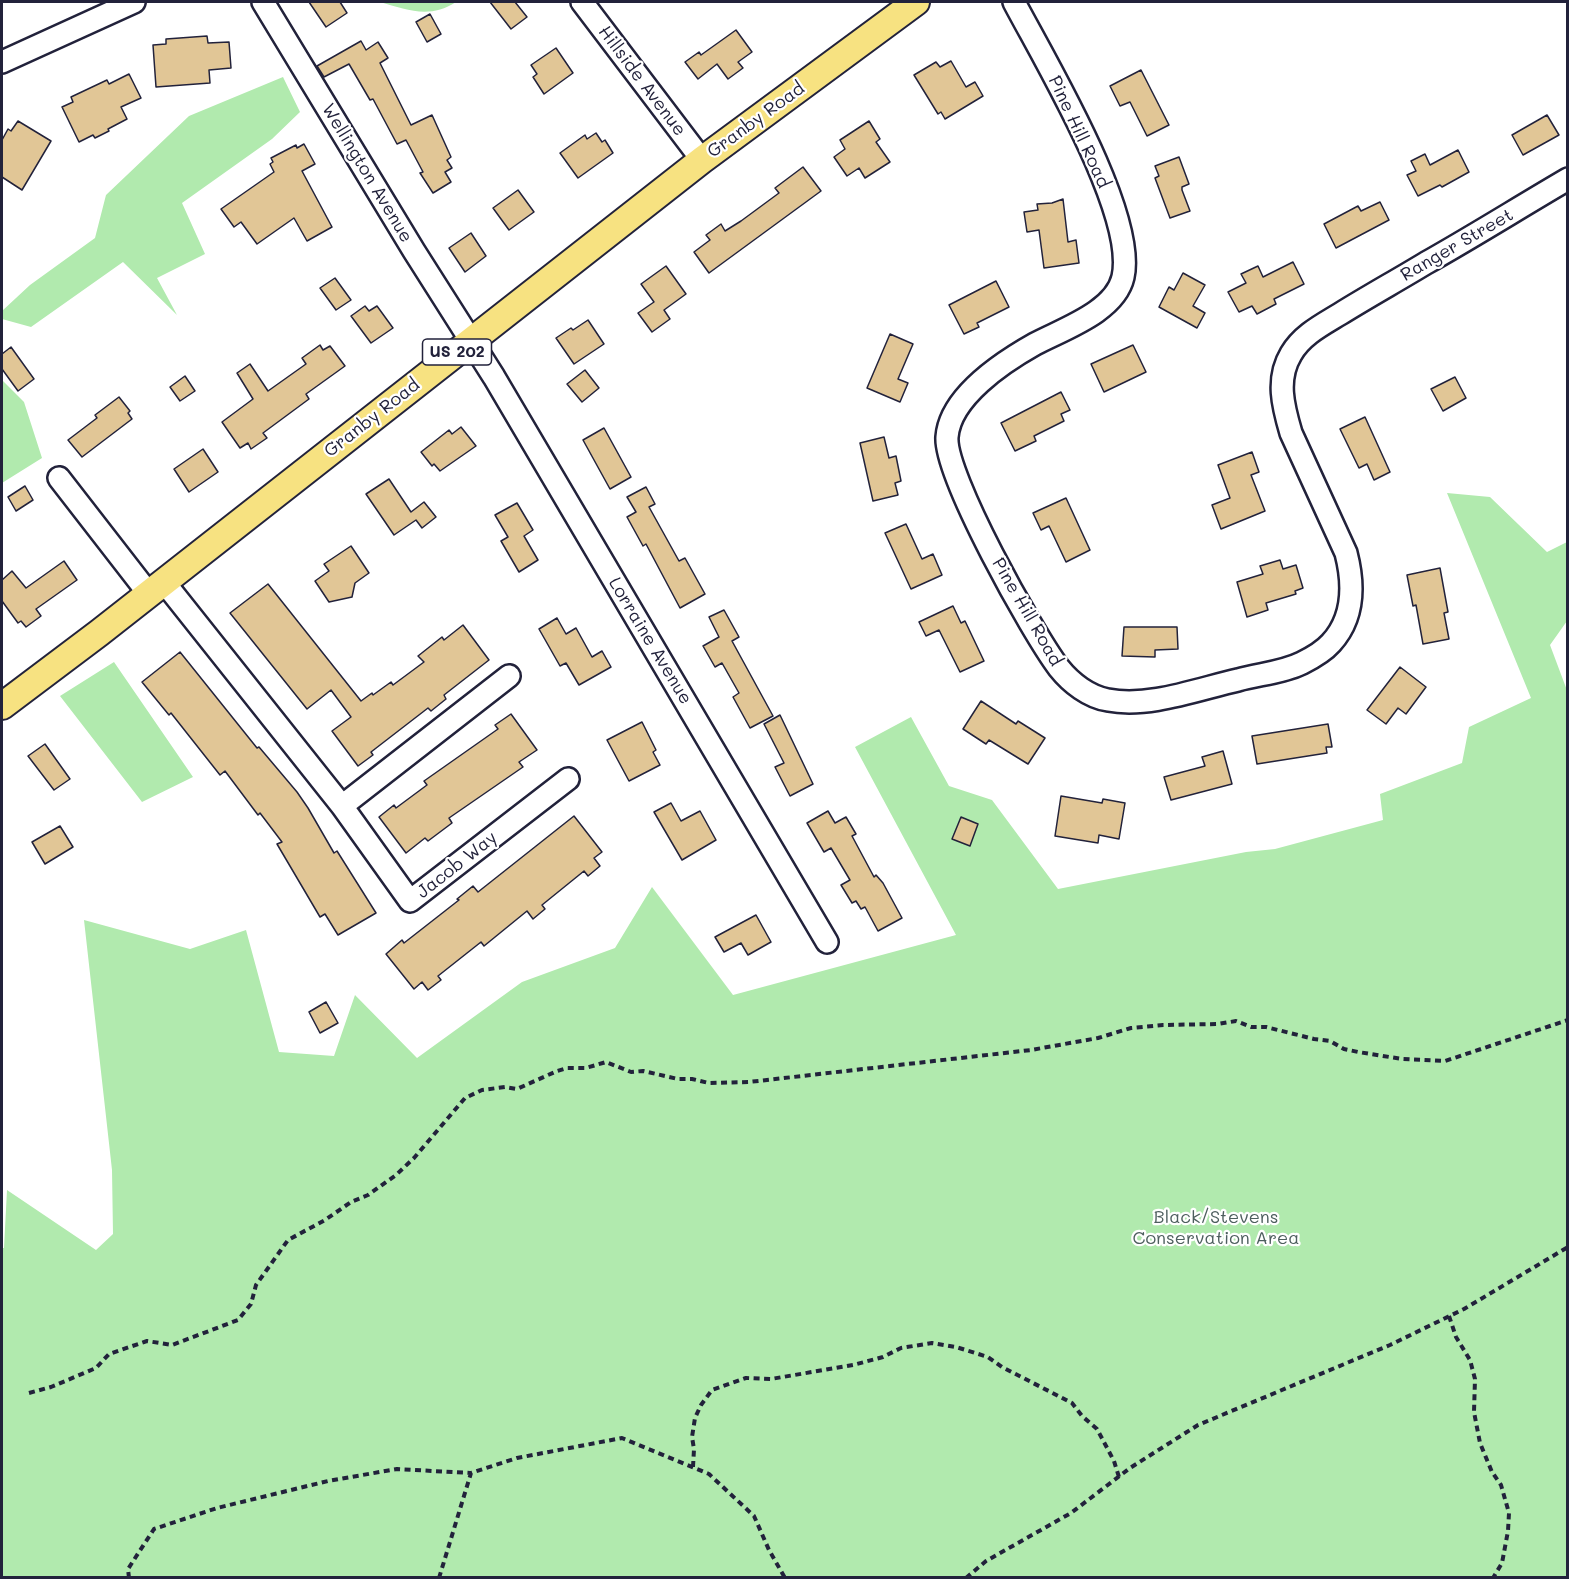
<!DOCTYPE html>
<style>
body{margin:0}
#map{position:relative;width:1569px;height:1579px;overflow:hidden;background:#fff;font-family:Mali,sans-serif}
canvas{display:block}
.frame{position:absolute;inset:0;border:3px solid #22223b;pointer-events:none}
</style>
<div id="map">
<canvas width="1569" height="1579"></canvas>
<div class="frame"></div>
</div>
<script>
const context = document.querySelector('canvas').getContext('2d');
context.lineJoin = 'round';
function fill(path, color) { context.fillStyle = color; context.fill(path, 'evenodd'); }
function strokePath(path, color, width, dash) { context.strokeStyle = color; context.lineWidth = width; context.lineCap = dash ? 'butt' : 'round'; context.setLineDash(dash || []); context.stroke(path); }
function label(font, color, halo, rows, align = 'center') {
  context.font = font + ' Mali,sans-serif'; context.lineWidth = 4.5; context.setLineDash([]); context.textBaseline = 'middle'; context.strokeStyle = halo; context.fillStyle = color; for (const [text, x, y, turn = 0] of rows) {
    context.save(); context.translate(x, y); context.rotate((+turn || 0) * Math.PI / 180); context.textAlign = isNaN(turn) ? turn : align; if (halo) context.strokeText(text, 0, 0); context.fillText(text, 0, 0); context.restore();
  }
}
const green = new Path2D(`
 M 380,2 L 456,2 C 430,19 407,10 380,2 Z
 M 283,77 L 300,112 L 272,139 L 182,203 L 205,254 L 157,278 L 177,315 L 123,262 L 31,327 L 2,319 L 2,311 L 30,285 L 95,238 L 106,195 L 189,116 Z
 M 2,380 L 24,402 L 42,458 L 2,483 Z
 M 1447,493 L 1490,497 L 1547,552 L 1567,542 L 1567,621 L 1550,645 L 1568,693 L 1567,1577 L 2,1578 L 2,1248 L 4,1248 L 7,1190 L 96,1250 L 113,1234 L 112,1170 L 84,920 L 190,949 L 246,930 L 279,1052 L 334,1056 L 355,995 L 417,1058 L 522,982 L 615,948 L 652,887 L 733,995 L 956,935 L 855,747 L 911,717 L 949,786 L 992,800 L 1058,889 L 1246,852 L 1275,849 L 1383,820 L 1380,794 L 1462,763 L 1469,727 L 1531,698 Z
 M 114,662 L 193,777 L 142,802 L 60,696 Z`);
const building = new Path2D(`
 M 309,2 L 340,2 L 347,13 L 326,27 Z
 M 490,2 L 515,2 L 527,17 L 511,29 Z
 M 430,14 L 441,34 L 427,42 L 416,22 Z
 M 736,30 L 752,52 L 738,62 L 743,68 L 728,79 L 717,64 L 698,79 L 685,62 L 699,52 L 701,55 Z
 M 207,36 L 208,43 L 229,42 L 231,68 L 209,70 L 210,83 L 156,87 L 153,45 L 166,44 L 166,39 Z
 M 361,41 L 366,50 L 378,42 L 388,58 L 380,63 L 411,125 L 432,115 L 451,157 L 447,160 L 452,168 L 445,172 L 451,182 L 433,193 L 420,173 L 423,172 L 406,140 L 397,144 L 373,99 L 370,100 L 349,64 L 324,77 L 317,66 Z
 M 556,48 L 573,73 L 544,94 L 533,77 L 537,74 L 531,65 Z
 M 951,61 L 966,87 L 975,82 L 983,96 L 945,119 L 941,112 L 938,114 L 914,75 L 936,62 L 940,67 Z
 M 1141,70 L 1169,125 L 1147,136 L 1130,102 L 1120,106 L 1110,86 Z
 M 129,74 L 141,98 L 121,107 L 127,119 L 108,129 L 109,131 L 95,138 L 93,135 L 79,142 L 62,107 L 73,102 L 71,97 L 107,80 L 109,84 Z
 M 1547,115 L 1559,135 L 1523,155 L 1512,135 Z
 M 18,121 L 51,141 L 22,190 L 2,177 L 2,140 L 8,129 L 11,131 Z
 M 869,121 L 880,139 L 876,142 L 890,162 L 865,178 L 859,168 L 847,176 L 834,157 L 845,149 L 840,140 Z
 M 596,133 L 602,142 L 605,140 L 613,153 L 578,178 L 560,153 L 585,135 L 587,139 Z
 M 304,144 L 315,164 L 302,171 L 332,227 L 307,241 L 294,218 L 257,244 L 241,222 L 234,227 L 221,209 L 274,172 L 270,164 L 273,162 L 271,158 L 296,145 L 297,148 Z
 M 1458,150 L 1469,172 L 1442,187 L 1440,185 L 1418,196 L 1407,175 L 1416,171 L 1411,161 L 1425,154 L 1430,165 Z
 M 1179,157 L 1189,184 L 1182,187 L 1182,190 L 1190,211 L 1170,218 L 1155,178 L 1159,176 L 1155,166 Z
 M 803,167 L 821,191 L 709,273 L 694,252 L 710,240 L 706,235 L 721,224 L 725,231 L 741,221 L 779,193 L 775,188 Z
 M 518,190 L 534,212 L 509,230 L 493,208 Z
 M 1063,199 L 1068,242 L 1076,240 L 1079,263 L 1044,268 L 1039,230 L 1027,232 L 1024,212 L 1038,210 L 1037,204 L 1052,203 Z
 M 1380,202 L 1389,220 L 1336,248 L 1324,224 L 1358,206 L 1361,211 Z
 M 471,233 L 486,256 L 465,272 L 449,248 Z
 M 1293,262 L 1304,284 L 1274,299 L 1276,304 L 1257,314 L 1252,306 L 1239,312 L 1228,292 L 1246,283 L 1241,274 L 1258,266 L 1263,277 Z
 M 666,266 L 686,294 L 664,310 L 670,319 L 652,332 L 638,313 L 654,302 L 641,284 Z
 M 1183,273 L 1205,285 L 1193,306 L 1205,313 L 1197,328 L 1159,307 L 1169,287 L 1174,290 Z
 M 335,278 L 351,300 L 336,310 L 320,288 Z
 M 996,281 L 1009,307 L 977,323 L 979,327 L 964,334 L 949,305 Z
 M 365,306 L 369,311 L 377,306 L 393,328 L 371,343 L 351,316 Z
 M 588,320 L 604,344 L 574,364 L 556,338 L 571,328 L 573,330 Z
 M 890,334 L 913,344 L 898,379 L 908,383 L 900,402 L 867,388 Z
 M 320,345 L 323,350 L 330,346 L 345,366 L 306,394 L 309,399 L 263,433 L 267,438 L 251,449 L 248,443 L 240,448 L 222,422 L 253,399 L 237,373 L 250,364 L 268,391 L 306,364 L 302,358 Z
 M 1133,345 L 1146,372 L 1104,392 L 1091,364 Z
 M 11,347 L 34,379 L 18,391 L 2,369 L 2,354 Z
 M 585,370 L 599,388 L 582,402 L 567,384 Z
 M 185,376 L 195,391 L 180,401 L 170,387 Z
 M 1455,377 L 1466,398 L 1443,411 L 1431,389 Z
 M 1061,392 L 1070,410 L 1061,414 L 1064,421 L 1034,436 L 1036,441 L 1015,451 L 1001,423 Z
 M 119,397 L 130,411 L 128,413 L 132,419 L 82,457 L 68,440 L 97,418 L 95,415 Z
 M 1365,417 L 1390,472 L 1374,480 L 1367,464 L 1359,468 L 1340,429 Z
 M 461,427 L 476,446 L 440,471 L 434,464 L 432,466 L 421,452 L 449,430 L 452,434 Z
 M 604,428 L 631,477 L 610,489 L 583,440 Z
 M 884,437 L 889,458 L 896,456 L 901,481 L 895,483 L 898,495 L 873,501 L 860,443 Z
 M 203,449 L 218,472 L 189,492 L 174,469 Z
 M 1252,452 L 1259,472 L 1251,475 L 1265,511 L 1221,529 L 1212,505 L 1230,498 L 1218,465 Z
 M 389,479 L 411,512 L 424,502 L 436,517 L 422,528 L 416,520 L 394,535 L 366,494 Z
 M 25,486 L 33,500 L 16,511 L 8,497 Z
 M 646,487 L 655,504 L 649,507 L 679,561 L 685,558 L 705,594 L 680,608 L 646,544 L 643,546 L 627,517 L 636,512 L 627,497 Z
 M 1066,498 L 1090,550 L 1066,562 L 1049,526 L 1041,530 L 1033,513 Z
 M 517,503 L 533,530 L 524,536 L 538,560 L 519,572 L 501,541 L 508,537 L 495,515 Z
 M 906,524 L 922,559 L 933,554 L 942,575 L 911,589 L 885,533 Z
 M 351,546 L 369,573 L 355,583 L 352,597 L 329,602 L 315,581 L 329,571 L 324,564 Z
 M 1280,560 L 1283,569 L 1296,565 L 1303,588 L 1295,591 L 1296,594 L 1266,603 L 1268,610 L 1247,617 L 1237,582 L 1263,574 L 1260,566 Z
 M 64,561 L 77,580 L 36,609 L 41,616 L 26,627 L 21,621 L 18,623 L 2,601 L 2,580 L 12,571 L 26,588 Z
 M 1440,568 L 1448,612 L 1444,613 L 1449,639 L 1423,644 L 1416,605 L 1413,606 L 1407,575 Z
 M 268,584 L 361,701 L 372,693 L 373,695 L 391,682 L 393,685 L 424,662 L 418,656 L 442,637 L 444,640 L 463,625 L 489,660 L 444,695 L 446,699 L 431,711 L 428,708 L 371,752 L 373,755 L 358,766 L 332,731 L 351,717 L 331,690 L 307,709 L 230,613 Z
 M 953,606 L 961,623 L 965,621 L 984,661 L 960,672 L 939,630 L 926,636 L 919,622 Z
 M 724,610 L 739,637 L 732,641 L 773,716 L 750,728 L 733,697 L 739,693 L 722,663 L 715,667 L 703,646 L 719,637 L 709,617 Z
 M 557,618 L 566,634 L 576,628 L 592,657 L 602,651 L 611,667 L 579,685 L 566,663 L 560,666 L 539,629 Z
 M 1124,627 L 1177,627 L 1178,649 L 1155,650 L 1155,657 L 1122,656 Z
 M 180,652 L 257,748 L 259,747 L 297,792 L 308,808 L 334,853 L 337,851 L 376,913 L 338,935 L 325,914 L 320,917 L 277,844 L 282,842 L 260,813 L 258,815 L 225,771 L 220,775 L 171,713 L 169,715 L 142,682 Z
 M 1400,667 L 1426,687 L 1406,714 L 1398,708 L 1386,724 L 1367,710 Z
 M 981,701 L 1016,724 L 1018,721 L 1045,738 L 1028,764 L 989,740 L 986,744 L 963,729 Z
 M 511,714 L 537,750 L 519,762 L 523,767 L 449,818 L 452,823 L 428,841 L 425,838 L 406,853 L 379,817 L 394,805 L 396,808 L 427,785 L 424,781 L 498,729 L 495,725 Z
 M 780,715 L 813,784 L 790,796 L 775,767 L 784,763 L 764,724 Z
 M 642,722 L 656,750 L 653,752 L 660,765 L 629,781 L 607,740 Z
 M 1328,724 L 1332,747 L 1326,747 L 1327,753 L 1257,764 L 1252,736 Z
 M 45,744 L 70,779 L 54,790 L 28,756 Z
 M 1223,751 L 1232,784 L 1171,800 L 1164,777 L 1205,766 L 1202,757 Z
 M 1061,796 L 1102,803 L 1103,799 L 1125,803 L 1119,839 L 1099,835 L 1098,843 L 1055,836 Z
 M 671,803 L 681,821 L 700,811 L 716,840 L 682,860 L 654,812 Z
 M 828,811 L 835,823 L 846,817 L 856,834 L 852,836 L 874,877 L 876,875 L 883,883 L 902,918 L 878,931 L 865,907 L 861,909 L 856,901 L 852,903 L 841,885 L 850,880 L 831,848 L 824,852 L 807,823 Z
 M 574,816 L 602,852 L 594,858 L 600,866 L 588,876 L 584,871 L 542,905 L 545,909 L 533,919 L 527,911 L 484,946 L 481,942 L 438,976 L 441,980 L 428,990 L 422,982 L 414,989 L 386,954 L 402,940 L 404,943 L 459,900 L 457,899 L 473,886 L 478,892 Z
 M 961,817 L 978,824 L 970,846 L 952,839 Z
 M 60,826 L 73,847 L 45,864 L 32,842 Z
 M 756,915 L 771,942 L 748,955 L 741,943 L 724,952 L 715,937 Z
 M 326,1002 L 338,1023 L 320,1033 L 309,1012 Z`);
const path = new Path2D(`
 M 1449,1316 L 1456,1337 L 1470,1360 L 1475,1379 L 1474,1412 L 1480,1443 L 1492,1472 L 1501,1485 L 1509,1513 L 1508,1531 L 1502,1563 L 1493,1578
 M 29,1393 L 51,1387 L 96,1368 L 109,1354 L 147,1341 L 172,1345 L 238,1320 L 251,1304 L 256,1285 L 288,1240 L 325,1220 L 351,1202 L 368,1195 L 396,1175 L 414,1158 L 465,1098 L 482,1090 L 505,1087 L 517,1089 L 557,1071 L 567,1068 L 586,1068 L 606,1062 L 631,1072 L 643,1071 L 678,1079 L 692,1079 L 709,1083 L 749,1082 L 1031,1050 L 1098,1038 L 1131,1028 L 1163,1025 L 1218,1024 L 1236,1021 L 1251,1027 L 1266,1027 L 1314,1039 L 1330,1041 L 1344,1049 L 1358,1052 L 1402,1059 L 1445,1061 L 1568,1020
 M 693,1467 L 694,1449 L 692,1437 L 695,1418 L 701,1405 L 712,1390 L 746,1378 L 771,1379 L 853,1365 L 883,1357 L 901,1348 L 932,1343 L 956,1347 L 988,1357 L 1002,1367 L 1072,1403 L 1082,1416 L 1097,1429 L 1114,1461 L 1119,1477
 M 129,1578 L 128,1569 L 154,1529 L 217,1508 L 328,1481 L 397,1469 L 470,1473
 M 439,1578 L 471,1473 L 517,1458 L 622,1438 L 709,1474 L 754,1516 L 769,1550 L 785,1578
 M 966,1578 L 986,1561 L 1071,1513 L 1130,1468 L 1198,1425 L 1390,1345 L 1464,1309 L 1568,1247`);
const minor = new Path2D(`
 M 263,2 L 414,251 L 494,377 L 827,942
 M 582,2 L 702,160
 M 1014,2 C 1045,61 1137,214 1123,277 C 1115,312 1063,329 1035,344 C 1003,362 950,397 947,437 C 944,475 1033,634 1059,668 C 1071,683 1089,697 1108,700 C 1149,708 1198,689 1238,680 C 1259,674 1282,673 1302,663 C 1312,658 1323,652 1331,643 C 1354,618 1354,584 1346,553 L 1291,433 C 1283,406 1276,379 1291,354 C 1302,335 1322,325 1340,314 C 1369,296 1398,280 1426,263 C 1474,236 1520,207 1568,179
 M 2,62 L 134,2
 M 59,478 L 149,594
 M 164,582 L 342,806 L 410,901 L 568,779
 M 342,806 L 509,676`);
const major = new Path2D(`
 M 2,706 L 99,633 L 702,160 L 916,2`);
const shields = [
 [457,352,69]
];
const shieldNames = [
 ["US 202",457,352]
];
const streetNames = [
 ["Hillside Avenue",642,81,53],
 ["Granby Road",756,120,-36],
 ["Pine Hill Road",1079,132,65],
 ["Wellington Avenue",367,173,59],
 ["Ranger Street",1457,245,-30],
 ["Granby Road",372,418,-38],
 ["Pine Hill Road",1027,612,60],
 ["Lorraine Avenue",650,641,59],
 ["Jacob Way",457,865,-38]
];
const parkNames = [
 ["Black/Stevens",1216,1217],
 ["Conservation Area",1216,1238]
];
fill(green, '#b1eaae');
fill(building, '#e1c696');
strokePath(building, '#22223b', 1.5);
strokePath(minor, '#22223b', 26);
strokePath(major, '#22223b', 30);
strokePath(path, '#22223b', 4, [6, 4.5]);
strokePath(minor, '#fff', 21);
strokePath(major, '#f7e281', 26);
for (const [x, y, w] of shields) { const box = new Path2D(); box.roundRect(x - w / 2, y - 13, w, 26, 4.5); context.fillStyle = '#fff'; context.fill(box); strokePath(box, '#22223b', 1.5); }
label('bold 16px', '#22223b', null, shieldNames);
label('18px', '#22223b', '#fff', streetNames);
label('18px', '#4d5e5e', '#fff', parkNames);
</script>
